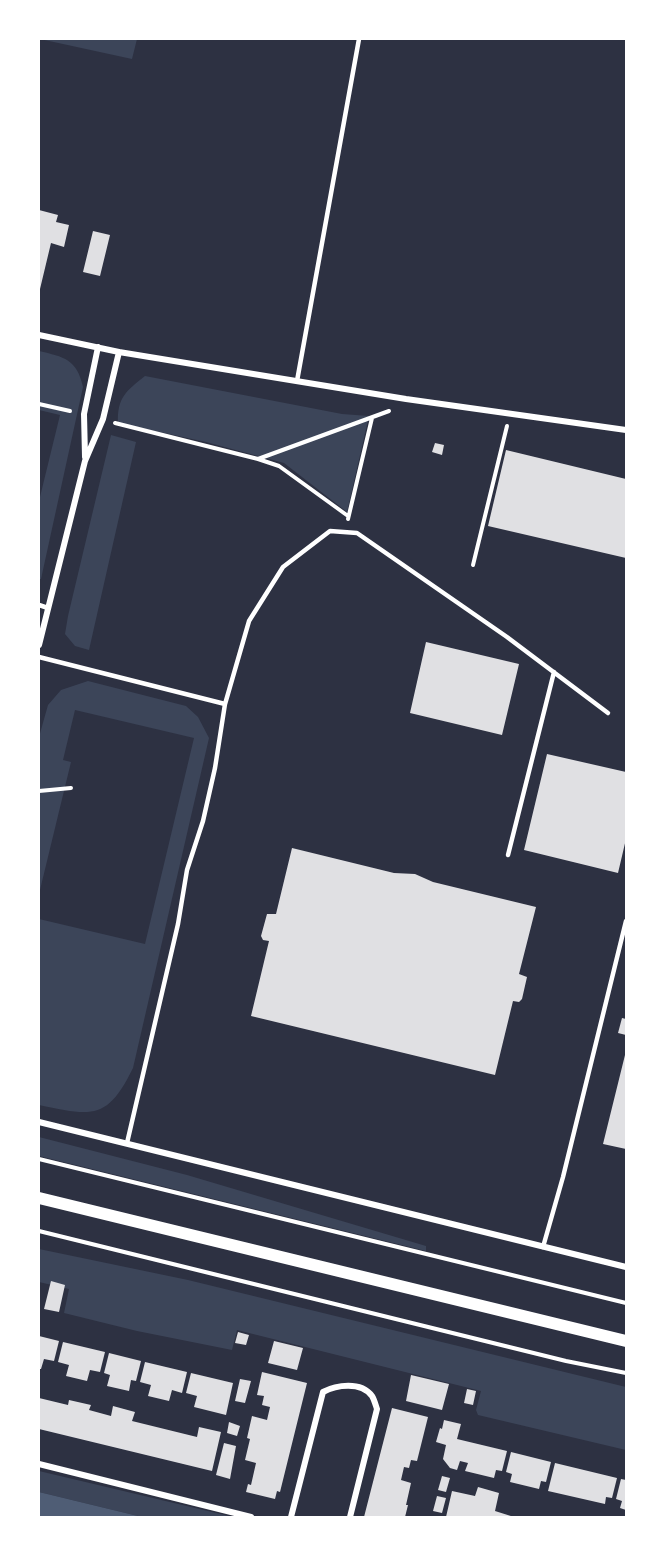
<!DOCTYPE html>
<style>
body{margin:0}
#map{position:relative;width:665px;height:1556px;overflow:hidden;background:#2d3142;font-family:"IBM Plex Serif",serif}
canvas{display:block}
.frame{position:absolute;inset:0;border:40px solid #fff;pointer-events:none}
</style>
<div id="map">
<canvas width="665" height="1556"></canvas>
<div class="frame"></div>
</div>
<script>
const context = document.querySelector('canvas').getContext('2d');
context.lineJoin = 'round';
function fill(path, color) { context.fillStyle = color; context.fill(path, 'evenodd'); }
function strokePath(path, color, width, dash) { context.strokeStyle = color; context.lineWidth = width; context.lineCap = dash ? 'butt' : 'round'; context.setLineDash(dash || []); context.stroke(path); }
const green = new Path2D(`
 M 40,39 L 137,39 L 132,59 Z
 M 39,351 C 64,357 77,359 83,387 L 41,579 L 39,579 L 39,501 L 60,415 L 39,410 Z
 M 145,376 L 342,414 L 369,416 L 347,512 L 284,463 L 206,442 L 118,423 C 117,398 126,391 145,376 Z
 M 111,435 L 136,442 L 89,650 L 75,646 L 65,634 L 68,616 Z
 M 88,681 L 186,706 L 198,717 L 209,738 L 133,1068 C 107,1121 92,1116 39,1105 L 39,919 L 145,944 L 194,738 L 75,710 L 63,760 L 71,762 L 39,894 L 39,737 L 48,705 L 61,690 Z
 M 39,1137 L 187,1175 L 426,1246 L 426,1251 L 39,1156 Z
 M 39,1249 L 188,1280 L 626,1387 L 626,1450 L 478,1415 L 476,1410 L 481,1391 L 237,1330 L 232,1350 L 137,1331 L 64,1313 L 69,1289 L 39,1282 Z
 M 39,1471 L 233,1517 L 142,1517 L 39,1492 Z`);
const water = new Path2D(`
 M 39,1492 L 142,1517 L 39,1517 Z`);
const building = new Path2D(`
 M 39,210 L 58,215 L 56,222 L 69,225 L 64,247 L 51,243 L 40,289 Z
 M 93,231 L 110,235 L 100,276 L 83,272 Z
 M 435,443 L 444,445 L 442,455 L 432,452 Z
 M 506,450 L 626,479 L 626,558 L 488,526 Z
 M 426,642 L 519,664 L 502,735 L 410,713 Z
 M 547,754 L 626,772 L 626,839 L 618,873 L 524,850 Z
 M 292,848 L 394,873 L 415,874 L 433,882 L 536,907 L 519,974 L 527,977 L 522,999 L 519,1002 L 513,1001 L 495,1075 L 251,1016 L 269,941 L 263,940 L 261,936 L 267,914 L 276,914 Z
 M 622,1018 L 626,1019 L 626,1035 L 618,1033 Z
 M 625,1055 L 626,1056 L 626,1149 L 603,1144 Z
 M 51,1281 L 65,1285 L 59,1312 L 44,1309 Z
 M 238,1332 L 249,1335 L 246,1345 L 235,1343 Z
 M 39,1336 L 59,1341 L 54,1361 L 44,1359 L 41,1369 L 39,1369 Z
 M 274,1341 L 303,1348 L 297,1370 L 268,1363 Z
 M 63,1342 L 105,1352 L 100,1372 L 90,1370 L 87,1381 L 66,1376 L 69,1365 L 58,1362 Z
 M 109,1353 L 141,1361 L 136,1381 L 131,1380 L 129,1391 L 107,1386 L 110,1375 L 104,1373 Z
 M 145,1362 L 187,1372 L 182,1393 L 172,1390 L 169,1401 L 148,1396 L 151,1385 L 140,1382 Z
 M 262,1372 L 307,1383 L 280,1492 L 277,1491 L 275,1499 L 246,1492 L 248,1484 L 251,1485 L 256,1463 L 245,1460 L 250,1439 L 247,1438 L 252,1416 L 267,1420 L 270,1407 L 262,1405 L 264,1396 L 257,1395 Z
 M 191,1373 L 233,1383 L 226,1415 L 194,1407 L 197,1396 L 186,1393 Z
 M 411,1375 L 449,1384 L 442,1410 L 406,1401 Z
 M 240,1379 L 251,1381 L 245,1403 L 235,1401 Z
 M 467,1389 L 476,1391 L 473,1405 L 464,1403 Z
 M 39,1398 L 68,1405 L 69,1400 L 91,1405 L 89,1410 L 111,1416 L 113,1406 L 135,1412 L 132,1421 L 197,1437 L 199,1427 L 221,1432 L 212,1471 L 39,1429 Z
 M 392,1408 L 428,1417 L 417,1461 L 411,1460 L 409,1468 L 404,1467 L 401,1480 L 411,1483 L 406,1505 L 408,1505 L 405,1517 L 364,1517 Z
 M 444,1420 L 461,1424 L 457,1439 L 507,1451 L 502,1471 L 496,1470 L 494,1478 L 465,1471 L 468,1463 L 460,1461 L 457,1470 L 450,1468 L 443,1459 L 446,1445 L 436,1442 L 440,1428 L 442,1429 Z
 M 229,1422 L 240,1426 L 237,1436 L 227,1433 Z
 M 224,1443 L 236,1446 L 230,1479 L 216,1475 Z
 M 511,1452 L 551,1462 L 546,1482 L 541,1481 L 539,1489 L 510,1482 L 512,1474 L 506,1472 Z
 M 555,1463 L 617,1478 L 612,1498 L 606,1497 L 605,1504 L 548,1491 Z
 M 442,1476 L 450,1478 L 446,1492 L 438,1490 Z
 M 621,1479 L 626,1480 L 626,1510 L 620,1508 L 622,1501 L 616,1499 Z
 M 478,1487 L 499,1493 L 495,1511 L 514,1517 L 446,1517 L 452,1491 L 475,1496 Z
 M 437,1496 L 446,1498 L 442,1513 L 433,1511 Z`);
const path = new Path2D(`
 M 39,404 L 70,411
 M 115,423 L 258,459 L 389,411
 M 258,459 L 279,466 L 348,516
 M 348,519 L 372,418
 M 473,565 L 507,426
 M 39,791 L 71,788
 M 39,1159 L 626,1303
 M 39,1231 L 566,1361 L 626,1373`);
const service = new Path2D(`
 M 297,381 L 359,39
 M 39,605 L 48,608
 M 39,657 L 225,704
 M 508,855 L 554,672
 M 127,1143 L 178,924 L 187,870 L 203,821 L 215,768 L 225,704 L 249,621 L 283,567 L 330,531 L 357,533 L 507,637 L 608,713
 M 543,1247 L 563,1177 L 626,921`);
const minor = new Path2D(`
 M 39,335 L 119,352 L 406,399 L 626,430
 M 85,457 L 84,414 L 98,347
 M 39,645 L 85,461 L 103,419 L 119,352
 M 39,1122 L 626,1267
 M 39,1464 L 251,1517
 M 291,1517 L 323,1392 C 336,1385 361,1381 372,1396 C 374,1399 376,1406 377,1409 L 350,1517`);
const secondary = new Path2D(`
 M 39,1198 L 626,1341`);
fill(green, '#3c4559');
fill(water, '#4f5d75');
fill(building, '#e0e0e3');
strokePath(path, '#fff', 4);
strokePath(service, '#fff', 4.5);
strokePath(minor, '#fff', 6);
strokePath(secondary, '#fff', 12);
</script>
